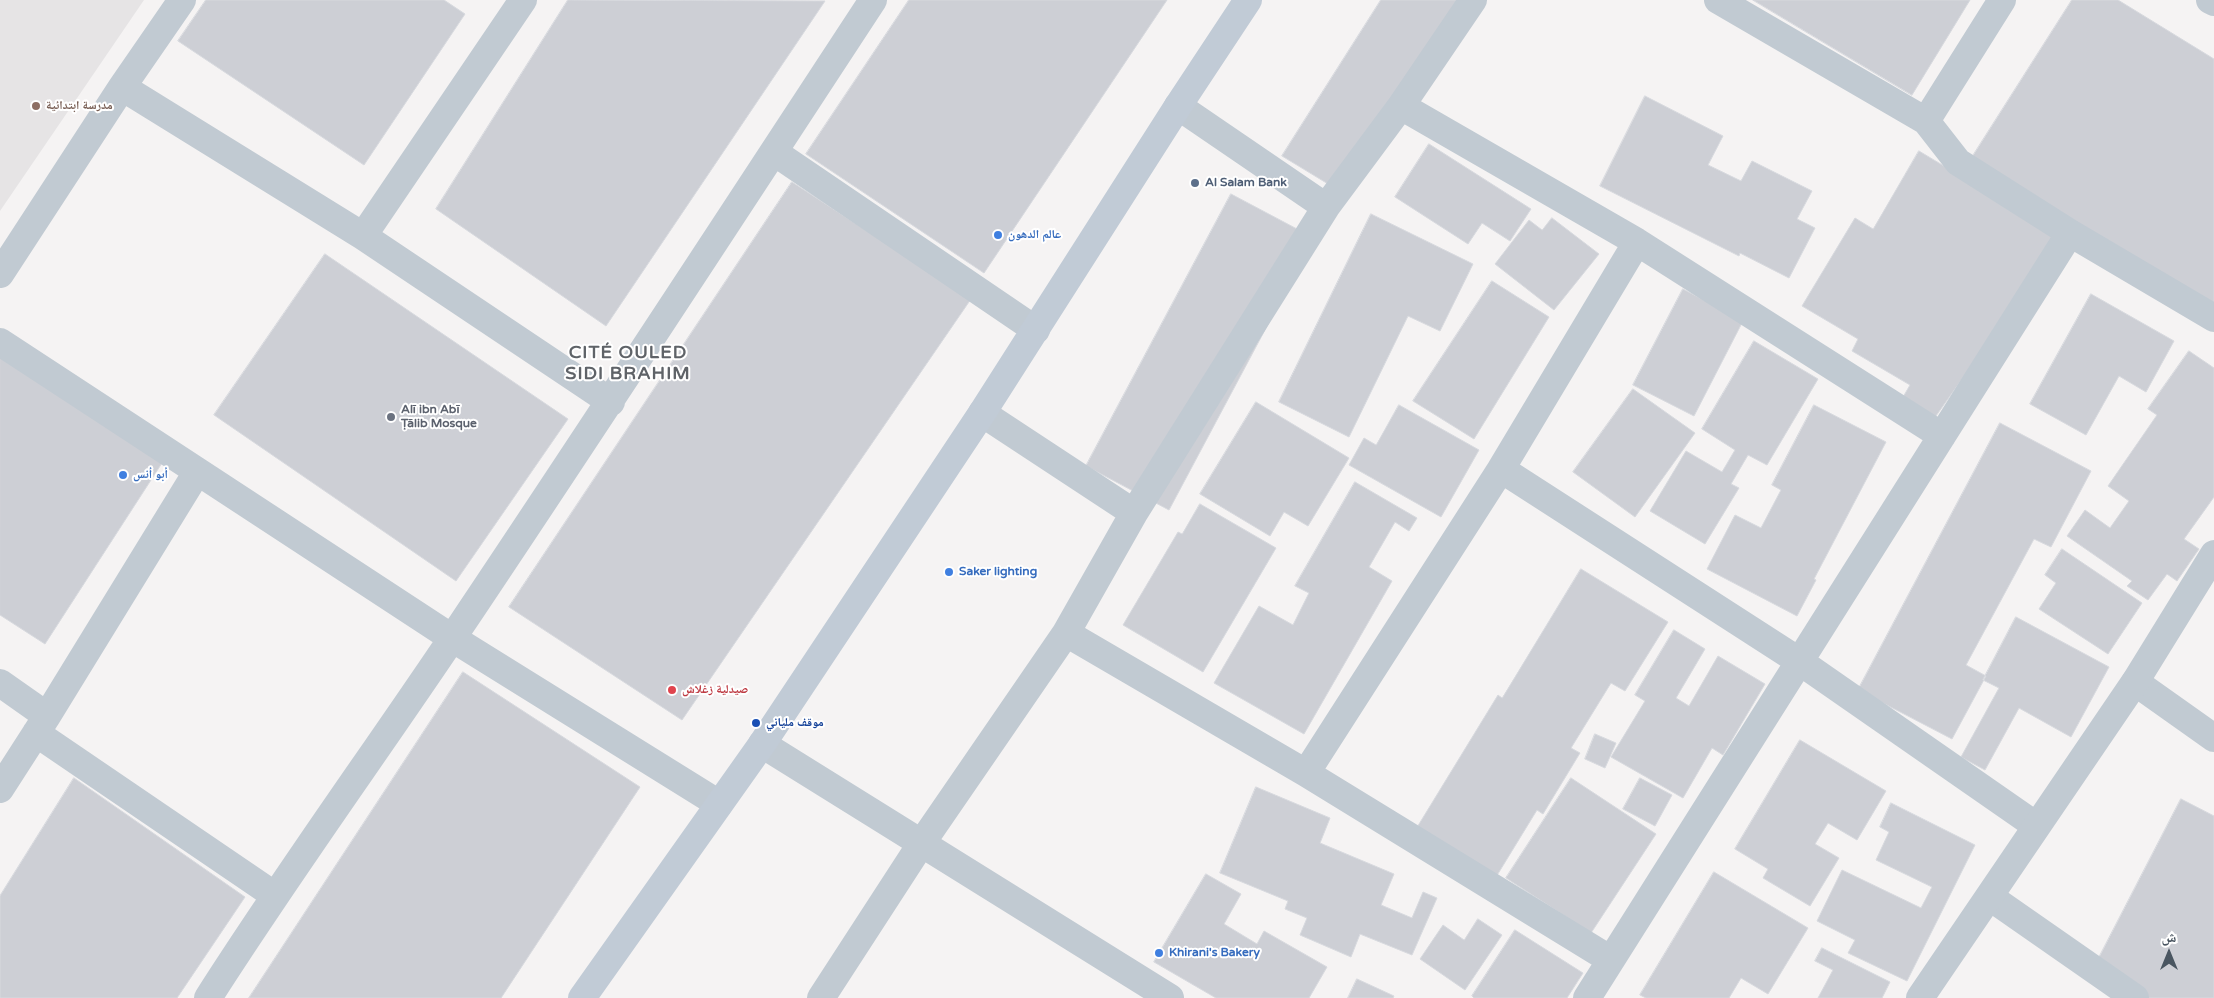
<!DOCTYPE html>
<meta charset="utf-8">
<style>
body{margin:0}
#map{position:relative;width:2214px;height:998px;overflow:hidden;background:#f5f3f3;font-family:"Varela Round","Noto Naskh Arabic",sans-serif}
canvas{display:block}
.north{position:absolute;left:2144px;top:928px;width:50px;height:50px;-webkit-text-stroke:4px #fff;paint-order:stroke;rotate:0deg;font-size:14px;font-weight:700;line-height:20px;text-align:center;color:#4a5661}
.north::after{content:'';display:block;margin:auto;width:18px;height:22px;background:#4a5661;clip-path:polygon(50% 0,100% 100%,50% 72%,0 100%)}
</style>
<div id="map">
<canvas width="2214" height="998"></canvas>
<div class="north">ش</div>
</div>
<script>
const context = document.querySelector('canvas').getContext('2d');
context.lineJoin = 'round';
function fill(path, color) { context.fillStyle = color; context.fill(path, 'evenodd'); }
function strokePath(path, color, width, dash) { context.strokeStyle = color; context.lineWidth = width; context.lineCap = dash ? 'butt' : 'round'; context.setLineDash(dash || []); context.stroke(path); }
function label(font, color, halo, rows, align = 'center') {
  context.font = font + ' "Varela Round","Noto Naskh Arabic",sans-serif'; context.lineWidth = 4; context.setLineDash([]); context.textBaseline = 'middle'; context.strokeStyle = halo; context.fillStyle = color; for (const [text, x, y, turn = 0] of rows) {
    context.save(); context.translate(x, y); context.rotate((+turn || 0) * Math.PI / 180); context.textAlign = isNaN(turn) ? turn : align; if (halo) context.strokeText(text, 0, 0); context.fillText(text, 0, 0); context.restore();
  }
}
const education = new Path2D(`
 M 0,0 L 144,0 L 0,211 Z`);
const building = new Path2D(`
 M 206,0 L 444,0 L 465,14 L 364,165 L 178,41 Z
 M 568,0 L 825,1 L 606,326 L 436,209 Z
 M 909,0 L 1167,0 L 984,273 L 806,154 Z
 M 1381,0 L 1465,0 L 1343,193 L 1282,156 Z
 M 1753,0 L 1970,0 L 1912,95 Z
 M 2072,0 L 2118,0 L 2214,59 L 2214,311 L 1969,162 Z
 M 1645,96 L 1723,136 L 1708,165 L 1741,181 L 1752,161 L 1812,191 L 1797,219 L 1815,228 L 1789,278 L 1740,253 L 1739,256 L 1600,186 Z
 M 1429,144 L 1531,209 L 1510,241 L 1482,223 L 1468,244 L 1395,197 Z
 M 1919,151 L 2062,237 L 1931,423 L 1899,404 L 1910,385 L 1852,351 L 1858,339 L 1802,306 L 1855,218 L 1873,229 Z
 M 792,182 L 971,299 L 682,720 L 509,607 Z
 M 1231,194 L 1314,238 L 1169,510 L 1086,466 Z
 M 1371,214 L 1473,264 L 1440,331 L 1408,316 L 1349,437 L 1279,402 Z
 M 1552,218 L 1599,254 L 1554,310 L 1495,264 L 1529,220 L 1542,230 Z
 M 325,254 L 568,419 L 456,581 L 214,415 Z
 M 1492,281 L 1549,317 L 1474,439 L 1413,401 Z
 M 1683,289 L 1743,321 L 1694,416 L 1633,385 Z
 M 2091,294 L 2174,341 L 2146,392 L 2119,376 L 2086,435 L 2030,404 Z
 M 1754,341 L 1818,379 L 1767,465 L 1748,455 L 1731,484 L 1739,488 L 1705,544 L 1650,511 L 1686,451 L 1722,472 L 1735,450 L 1702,429 Z
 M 2189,351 L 2214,368 L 2214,497 L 2184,539 L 2199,549 L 2177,581 L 2167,574 L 2148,600 L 2127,586 L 2132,581 L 2067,536 L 2085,510 L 2110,528 L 2129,501 L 2108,486 L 2157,415 L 2148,409 Z
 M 0,356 L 162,463 L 45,644 L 0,615 Z
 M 1633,389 L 1695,433 L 1635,517 L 1573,472 Z
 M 1256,402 L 1349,458 L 1308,526 L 1284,512 L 1270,536 L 1200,494 Z
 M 1399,405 L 1479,450 L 1441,517 L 1349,465 L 1364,438 L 1376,445 Z
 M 1814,405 L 1886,442 L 1814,579 L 1816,580 L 1797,616 L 1707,569 L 1735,515 L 1761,528 L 1781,490 L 1772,485 Z
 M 2000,423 L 2091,471 L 2051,547 L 2034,539 L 1966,665 L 1986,676 L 1952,739 L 1858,690 Z
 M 1355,482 L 1417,518 L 1409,531 L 1395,522 L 1369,567 L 1392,581 L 1304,734 L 1214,683 L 1259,606 L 1293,625 L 1309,593 L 1295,586 Z
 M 1200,504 L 1276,548 L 1203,672 L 1123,625 L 1178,532 L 1182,534 Z
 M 2062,549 L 2142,603 L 2108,654 L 2039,609 L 2056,583 L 2045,575 Z
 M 1581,569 L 1668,622 L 1625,691 L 1611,683 L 1571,748 L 1580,753 L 1543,814 L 1537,810 L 1496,877 L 1416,829 L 1498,695 L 1502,698 Z
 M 2016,617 L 2109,667 L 2071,737 L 2019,708 L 1985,770 L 1961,757 L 1999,688 L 1983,680 Z
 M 1674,630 L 1705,649 L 1676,698 L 1689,706 L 1718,656 L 1765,684 L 1723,755 L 1712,748 L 1683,798 L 1611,757 L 1645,701 L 1635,695 Z
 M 463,672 L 640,787 L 501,998 L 249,998 Z
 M 1595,734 L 1616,743 L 1605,768 L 1585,759 Z
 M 1800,740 L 1886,791 L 1857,840 L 1828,823 L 1815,844 L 1839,858 L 1810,906 L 1763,878 L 1768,869 L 1735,849 Z
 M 74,778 L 245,897 L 177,998 L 0,998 L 0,896 Z
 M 1571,778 L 1656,834 L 1591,933 L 1506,878 Z
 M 1640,778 L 1672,795 L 1655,826 L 1623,809 Z
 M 1256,787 L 1330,818 L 1320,843 L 1394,874 L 1381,905 L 1412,918 L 1423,892 L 1437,898 L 1412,955 L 1360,934 L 1351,957 L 1300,935 L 1307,918 L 1285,909 L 1288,901 L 1220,873 Z
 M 2181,799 L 2214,816 L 2214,998 L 2129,998 L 2089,977 Z
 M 1891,803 L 1975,845 L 1907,981 L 1848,953 L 1855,940 L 1817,921 L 1842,870 L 1921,908 L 1932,887 L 1876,860 L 1889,832 L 1880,827 Z
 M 1714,872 L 1808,928 L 1768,994 L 1741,978 L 1729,998 L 1646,998 L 1640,995 Z
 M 1206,874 L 1241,894 L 1224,924 L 1257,944 L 1264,931 L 1327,967 L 1309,998 L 1216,998 L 1154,962 Z
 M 1478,919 L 1502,935 L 1465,990 L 1420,959 L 1443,925 L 1464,940 Z
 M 1515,930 L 1583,973 L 1567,998 L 1474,998 L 1472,996 Z
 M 1822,948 L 1890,982 L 1882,998 L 1818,998 L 1833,970 L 1815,961 Z
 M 1357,979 L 1394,996 L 1393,998 L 1348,998 Z`);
const minor = new Path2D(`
 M 1718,0 L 1926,121 L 1958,162 L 2070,233 L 2214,318
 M 2210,0 L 2214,2
 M 122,87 L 363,236 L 611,402
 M 1178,106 L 1326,207
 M 1401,106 L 1637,242 L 1942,436
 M 1926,121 L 2002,0
 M 774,152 L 1036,330
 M 363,236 L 523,0
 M 1637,242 L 1501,469 L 1799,661 L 2035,825
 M 0,274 L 122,87 L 182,0
 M 0,342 L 452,638 L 719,804
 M 982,413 L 1134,513
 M 1066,633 L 1306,773 L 1611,960
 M 2135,682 L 2214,738
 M 0,683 L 47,716
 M 36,733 L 274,895
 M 762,744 L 1170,998
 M 1306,773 L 1501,469
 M 0,789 L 47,716 L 197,472
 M 1990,897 L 2135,998
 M 208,998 C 287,874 373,756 455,634 C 596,424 734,212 873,0
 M 821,998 L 921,844 L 1066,633 L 1134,513 L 1326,207 L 1401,106 L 1473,0
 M 1587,998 L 2070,233`);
const tertiary = new Path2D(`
 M 1920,998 L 2135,682 L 2214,554`);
const secondary = new Path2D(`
 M 582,998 L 762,744 L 982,413 L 1178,106 L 1248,0`);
const markers = [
 [36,106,5,"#8d6e63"],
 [1195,183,5,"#5c6f8a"],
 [998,235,5,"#3f7fe0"],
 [391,417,5,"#6b7280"],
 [123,475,5,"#3f7fe0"],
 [949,572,5,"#3f7fe0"],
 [672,690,5,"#e0444e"],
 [756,723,5,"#1a4fb4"],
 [1159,953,5,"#3f7fe0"]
];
const educationNames = [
 ["مدرسة ابتدائية",46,106]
];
const serviceNames = [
 ["Al Salam Bank",1205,183]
];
const shopNames = [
 ["عالم الدهون",1008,235],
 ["أبو أنس",133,475],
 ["Saker lighting",959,572],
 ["Khirani's Bakery",1169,953]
];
const worshipNames = [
 ["Alī ibn Abī",401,410],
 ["Ṭālib Mosque",401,424]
];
const healthNames = [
 ["صيدلية زغلاش",682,690]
];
const transitNames = [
 ["موقف ملياني",766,723]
];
const districtNames = [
 ["CITÉ OULED",628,353],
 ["SIDI BRAHIM",628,374]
];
fill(education, '#e6e4e5');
fill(building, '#cdcfd5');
strokePath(building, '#d7d9de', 1);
strokePath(minor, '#c1cad2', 28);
strokePath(tertiary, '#c1cad2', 28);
strokePath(secondary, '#c1cbd6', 28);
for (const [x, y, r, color] of markers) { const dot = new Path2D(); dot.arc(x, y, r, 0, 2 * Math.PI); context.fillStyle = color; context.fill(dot); strokePath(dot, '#fff', 2); }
label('bold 12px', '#785e54', '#fff', educationNames, 'left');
label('bold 12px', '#4e5e75', '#fff', serviceNames, 'left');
label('bold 12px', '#366cbe', '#fff', shopNames, 'left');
label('bold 12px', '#5b616d', '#fff', worshipNames, 'left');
label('bold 12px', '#be3a42', '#fff', healthNames, 'left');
label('bold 12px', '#164399', '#fff', transitNames, 'left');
context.letterSpacing = '1px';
label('bold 18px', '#5f6368', '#fff', districtNames);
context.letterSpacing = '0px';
</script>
